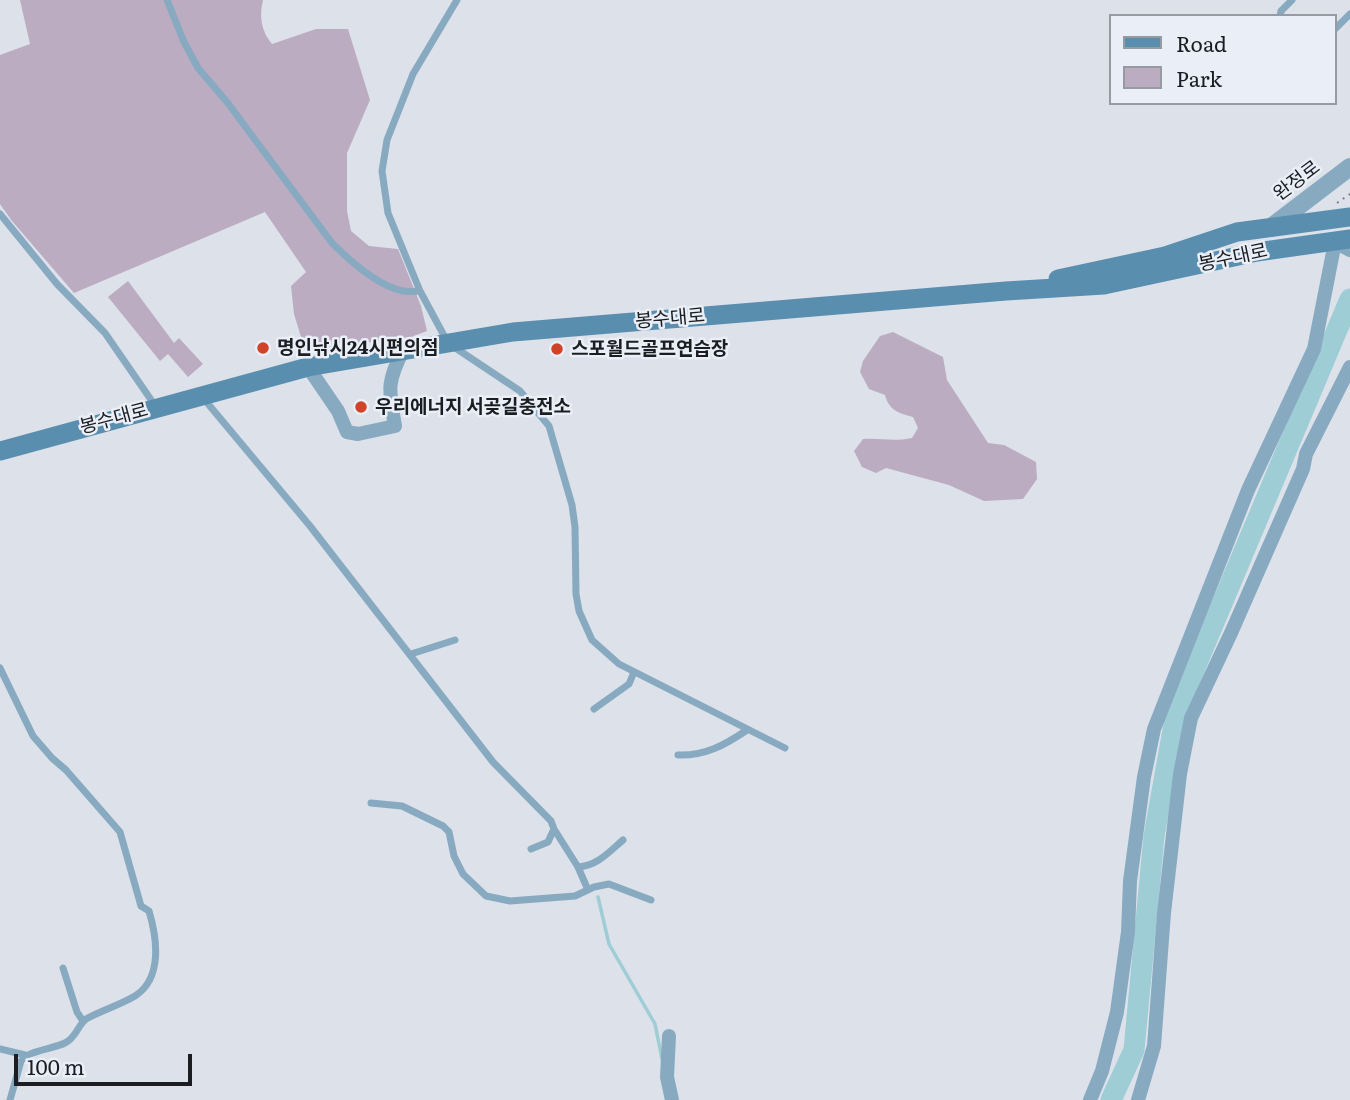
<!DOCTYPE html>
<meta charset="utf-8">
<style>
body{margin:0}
#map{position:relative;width:1350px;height:1100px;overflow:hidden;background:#dce1ea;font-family:Literata,serif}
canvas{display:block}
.legend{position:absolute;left:1109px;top:14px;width:228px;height:91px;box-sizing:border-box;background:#e9eef7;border:2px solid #979aa1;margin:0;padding:9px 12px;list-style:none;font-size:21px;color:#1b1d20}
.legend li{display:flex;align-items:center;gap:14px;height:35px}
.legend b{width:35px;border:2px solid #979aa1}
.scale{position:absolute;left:14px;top:1054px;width:178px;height:32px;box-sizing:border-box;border:4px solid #1b1d20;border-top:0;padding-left:9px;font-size:21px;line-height:24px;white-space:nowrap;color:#1b1d20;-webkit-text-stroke:5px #e9eef7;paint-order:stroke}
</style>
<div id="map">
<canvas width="1350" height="1100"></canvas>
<ul class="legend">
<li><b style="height:9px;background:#598eaf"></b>Road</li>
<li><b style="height:19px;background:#bbacc2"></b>Park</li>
</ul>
<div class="scale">100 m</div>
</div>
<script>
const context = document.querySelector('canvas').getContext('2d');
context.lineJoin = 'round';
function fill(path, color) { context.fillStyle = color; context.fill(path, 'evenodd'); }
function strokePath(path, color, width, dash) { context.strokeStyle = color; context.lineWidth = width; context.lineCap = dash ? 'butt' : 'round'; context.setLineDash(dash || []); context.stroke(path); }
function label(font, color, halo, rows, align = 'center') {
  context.font = font + ' Literata,"Noto Sans KR",serif'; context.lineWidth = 5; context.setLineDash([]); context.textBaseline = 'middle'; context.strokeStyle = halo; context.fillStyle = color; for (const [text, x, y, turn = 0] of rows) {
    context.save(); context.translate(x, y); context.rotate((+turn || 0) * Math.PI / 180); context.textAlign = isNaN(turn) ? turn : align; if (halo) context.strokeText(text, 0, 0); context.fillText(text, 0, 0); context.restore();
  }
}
const green = new Path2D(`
 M 20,0 L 263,0 C 259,16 261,31 272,44 L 316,29 L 348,29 L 370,100 L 347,153 L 347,211 L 351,231 L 369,246 L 398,249 L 421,306 L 427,331 L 411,337 L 305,350 L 294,314 L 291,286 L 306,272 L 265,212 L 74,293 L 12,221 L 0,204 L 0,55 L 30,44 Z
 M 128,281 L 174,343 L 179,338 L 203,364 L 188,377 L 168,354 L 160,361 L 108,297 Z
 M 893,332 L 943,357 L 947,380 L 988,443 L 1004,445 L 1036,462 L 1037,479 L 1023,499 L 984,501 L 949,485 L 886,468 L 876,473 L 862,467 L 854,451 L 863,439 C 881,438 893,442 912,438 L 918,428 L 913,417 C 898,413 889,410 885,395 L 869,389 L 860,372 L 863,361 L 880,336 Z`);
const stream = new Path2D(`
 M 598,897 L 609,944 L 655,1024 L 662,1059`);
const river = new Path2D(`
 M 1111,1100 L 1134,1050 L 1154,836 L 1176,713 L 1350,299`);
const path = new Path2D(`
 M 1337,203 L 1350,194`);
const service = new Path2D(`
 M 167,0 L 184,42 L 198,68 L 227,102 L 332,243 C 350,261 378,286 403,291 C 408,292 415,291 420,291
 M 457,0 L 413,74 L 387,140 L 382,171 L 388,213 L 420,291 L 448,343 L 520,391 L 549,426 L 572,505 L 575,527 L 576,594 L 579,611 L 592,640 L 619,664 L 785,748
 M 1280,16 L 1281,11 L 1292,0
 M 1334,30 L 1350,14
 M 0,214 L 57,284 L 105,333 L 156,407
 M 204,399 L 310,526 L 493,762 L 551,821 L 554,829 L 548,842 L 531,849
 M 411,654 L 455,640
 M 0,668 L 33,736 L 52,758 L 66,770 L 120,832 L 141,906 L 149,911 C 157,938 163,978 135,996 C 120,1005 102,1010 86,1019 C 78,1025 76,1038 65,1043 C 53,1049 29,1050 21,1061 L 10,1100
 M 594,709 L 629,684 L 634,672
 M 678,755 C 705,756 725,745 747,730
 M 371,803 L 402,806 L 443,826 L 449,832 L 454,856 L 463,874 L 486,896 L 510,901 L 575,896 L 594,887 L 609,884 L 651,900
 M 554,829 L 578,867 L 588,890
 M 578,867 C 597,866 609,852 623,840
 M 63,968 L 77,1012 L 83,1021
 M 0,1049 L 25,1055`);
const minor = new Path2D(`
 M 308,367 L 338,411 L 347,432 L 358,434 L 395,426 C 389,390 386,384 403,350
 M 669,1036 L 667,1077 L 672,1100
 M 1090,1100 L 1102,1071 L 1117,1012 L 1128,932 L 1130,881 L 1144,777 L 1154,729 L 1248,490 L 1314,349 L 1335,242 L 1350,250
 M 1138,1100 L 1154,1046 L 1164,913 L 1180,774 L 1191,718 L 1231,633 L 1303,469 L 1306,454 L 1350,367`);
const tertiary = new Path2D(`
 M 1270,228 L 1350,167`);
const secondary = new Path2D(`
 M 1058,279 L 1165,256 L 1237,232 L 1350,217
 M 0,451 L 308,367 L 513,332 L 1006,291 L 1104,285 L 1257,252 L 1350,239`);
const markers = [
 [263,348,7,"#cf4429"],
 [557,349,7,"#cf4429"],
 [361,407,7,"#cf4429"]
];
const streetNames = [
 ["완정로",1297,181,-37],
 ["봉수대로",1233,258,-12],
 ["봉수대로",670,319,-5],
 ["봉수대로",114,419,-15]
];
const poiNames = [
 ["명인낚시24시편의점",277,348],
 ["스포월드골프연습장",571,349],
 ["우리에너지 서곶길충전소",375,407]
];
fill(green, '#bbacc2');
strokePath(stream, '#9ecdd6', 3.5);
strokePath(river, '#9ecdd6', 21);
strokePath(path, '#7d8187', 2, [2, 5]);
strokePath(service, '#87aac0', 7);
strokePath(minor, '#87aac0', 14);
strokePath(tertiary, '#87aac0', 18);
strokePath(secondary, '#598eaf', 19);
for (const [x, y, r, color] of markers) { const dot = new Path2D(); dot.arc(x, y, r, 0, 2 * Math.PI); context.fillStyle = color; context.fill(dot); strokePath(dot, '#e9eef7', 2.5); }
label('19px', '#1b1d20', '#e9eef7', streetNames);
label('bold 19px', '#1b1d20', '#e9eef7', poiNames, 'left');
</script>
